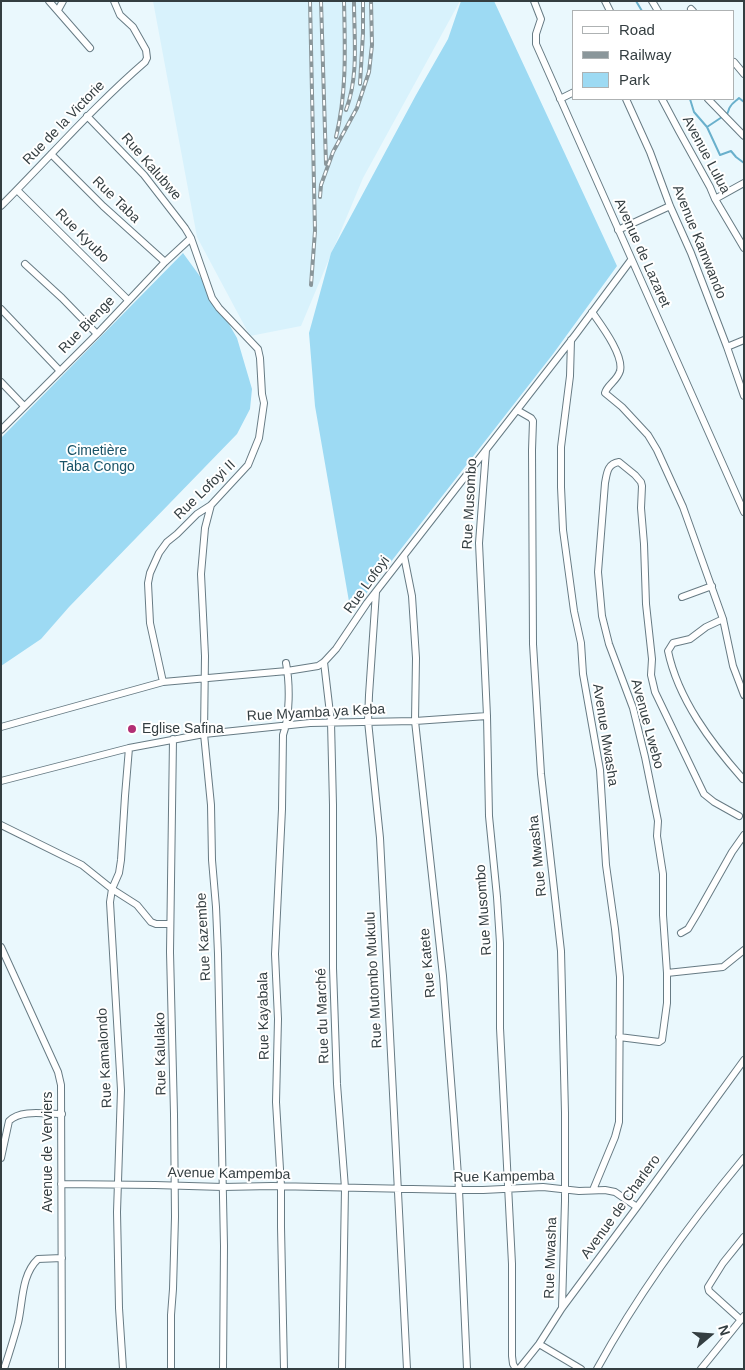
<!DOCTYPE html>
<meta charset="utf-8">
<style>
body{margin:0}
#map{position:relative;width:745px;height:1370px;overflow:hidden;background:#eaf8fd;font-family:Arial,sans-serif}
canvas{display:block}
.frame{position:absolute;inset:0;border:2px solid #343e41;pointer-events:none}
.legend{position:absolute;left:572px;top:10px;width:162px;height:90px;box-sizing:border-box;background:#fff;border:1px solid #aeb2b3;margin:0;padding:6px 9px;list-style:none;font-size:15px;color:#343e41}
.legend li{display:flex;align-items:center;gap:10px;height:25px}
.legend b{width:25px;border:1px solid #aeb2b3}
.north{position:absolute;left:685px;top:1310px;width:50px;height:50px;-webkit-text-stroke:4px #fff;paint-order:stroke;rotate:72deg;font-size:14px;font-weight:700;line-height:20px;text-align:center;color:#343e41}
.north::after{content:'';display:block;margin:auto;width:18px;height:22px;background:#343e41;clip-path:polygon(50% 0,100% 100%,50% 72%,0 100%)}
</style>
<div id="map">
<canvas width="745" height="1370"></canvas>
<div class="frame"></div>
<ul class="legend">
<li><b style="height:6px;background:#fff"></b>Road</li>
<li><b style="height:6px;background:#8a969a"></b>Railway</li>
<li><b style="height:14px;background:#9ddaf3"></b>Park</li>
</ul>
<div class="north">N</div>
</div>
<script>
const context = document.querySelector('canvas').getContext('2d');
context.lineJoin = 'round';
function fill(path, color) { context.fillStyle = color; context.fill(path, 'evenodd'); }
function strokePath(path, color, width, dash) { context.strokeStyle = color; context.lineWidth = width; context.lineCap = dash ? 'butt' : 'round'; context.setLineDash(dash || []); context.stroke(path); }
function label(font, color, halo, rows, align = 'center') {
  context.font = font + ' Arial,sans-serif'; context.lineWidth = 4; context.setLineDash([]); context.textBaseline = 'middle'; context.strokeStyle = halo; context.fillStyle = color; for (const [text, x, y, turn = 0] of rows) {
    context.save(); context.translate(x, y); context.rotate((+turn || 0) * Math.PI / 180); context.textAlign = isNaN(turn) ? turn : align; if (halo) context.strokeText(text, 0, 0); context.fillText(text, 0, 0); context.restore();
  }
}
const built = new Path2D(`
 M 153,1 L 460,1 L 363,178 L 301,326 L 250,336 L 197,237 Z`);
const green = new Path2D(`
 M 461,1 L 494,1 L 617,266 L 553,354 L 351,613 L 315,406 L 309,333 L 331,253 L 416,95 L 448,39 Z
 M 183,253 L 207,286 L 237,338 L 252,389 L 250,409 L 237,434 L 69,607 L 41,639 L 1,666 L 1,438 Z`);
const stream = new Path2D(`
 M 636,1 L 642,11
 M 690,99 L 694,112 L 707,127 L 720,155 L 731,151 L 736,157 L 744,163
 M 726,115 C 729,112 728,110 730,107 C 732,103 736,101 739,98 L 744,102
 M 707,127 L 722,117`);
const street = new Path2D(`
 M 49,1 L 90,48
 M 534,1 L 541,19 L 536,34 L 536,44 L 744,512
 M 605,1 L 610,11
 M 652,1 L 658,11
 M 691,9 L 693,11
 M 58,10 L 63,1
 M 734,62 L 744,74
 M 560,99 L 574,92
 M 626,99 L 650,152 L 670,206 L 691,253 L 727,347 L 744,396
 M 662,99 L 679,131 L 710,187 L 715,199 L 744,248
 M 708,99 L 744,136
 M 87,116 L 144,175 L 185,228 L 191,238 L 212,298 L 219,308 L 258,349 L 260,358 L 262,394 L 264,403 L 259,438 L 248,465 L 211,505 L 197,514 L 177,534 L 167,542 L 159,553 L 150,573 L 148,583 L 150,623 L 163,682
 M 51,154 L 103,206 L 165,262
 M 17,190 L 128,300
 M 715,199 L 744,183
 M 1,206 C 49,158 94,106 145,62 L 147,58 L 146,50 L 133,27 L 120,15 L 114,1
 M 618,230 L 670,206
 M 25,264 L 62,298 L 97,334
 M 1,309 L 60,371
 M 592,312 C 601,325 624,355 620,371 C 617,381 607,385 605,393 L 622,407 L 648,435 L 657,450 L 683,507 L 723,619 L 733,666 L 744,695
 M 571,340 L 570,376 L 561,447 L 561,487 L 563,530 L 574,611 L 581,643 L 583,674 L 600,770 L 606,865 L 615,929 L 620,977 L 619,1122 L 615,1137 L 593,1190
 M 727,347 L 744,340
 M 1,382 L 24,406
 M 517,410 L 531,418 L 533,421 L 532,450 L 533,644 L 541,774 L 561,951 L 565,1113 L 565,1201 L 562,1308
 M 1,430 L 97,334 L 165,262 L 191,238
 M 486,450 L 479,543 L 487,716 L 489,816 L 497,897 L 500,943 L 500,1028 L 512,1264 L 512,1356 L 513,1364 L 516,1369
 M 211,505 L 205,528 L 201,574 L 205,656 L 204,734 L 211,805 L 212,860 L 216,907 L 218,954 L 224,1246 L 223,1369
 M 404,556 L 412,596 L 416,658 L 415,721 L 443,976 L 454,1120 L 459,1190 L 467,1369
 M 376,592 L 369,695 L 368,721 L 380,838 L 407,1369
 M 682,597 L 712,586
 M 723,619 L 706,627 L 690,639 L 673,643 L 668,651 C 678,699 711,743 743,779
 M 324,662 L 331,722 L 333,805 L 333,968 L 337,1084 L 345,1188 L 342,1369
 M 1,727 L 163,682 L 287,671 L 318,666 L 324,662 L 336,649 L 367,603 L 576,334 L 631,260
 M 1,781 L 129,748 L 204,734 L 310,723 L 415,721 L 487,716
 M 1,825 L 82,865 L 112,889 L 137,905 L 151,922 L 156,924 L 170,924
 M 681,933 L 688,929 L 697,914 L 732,852 L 744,835
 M 1,947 L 58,1072 L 61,1085 L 62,1369
 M 667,973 L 723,967 L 744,950
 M 619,1037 L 659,1042 L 662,1040 L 667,1003 L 667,973 L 663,915 L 663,874 L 657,836 L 658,821 L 645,757 L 633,708 L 609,644 L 602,616 L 598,572 L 605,483 C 607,473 607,464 619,462 L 635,475 L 641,482 L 642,486 L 641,508 L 644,544 L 646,604 L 652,659 L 651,675 L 655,692 L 704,794 L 714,802 L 739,816
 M 1,1158 L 9,1121 C 21,1109 45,1114 62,1114
 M 61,1184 L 155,1185 L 223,1187 L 272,1186 L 459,1190 L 483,1190 L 543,1187 L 579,1191 L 605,1190 L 615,1192 L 637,1207
 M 741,1320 L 709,1291 L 708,1287 L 723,1263 L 744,1237
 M 539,1344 L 581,1369
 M 4,1369 C 9,1354 14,1338 18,1323 C 23,1302 21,1275 38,1259 L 62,1258
 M 123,1369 L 119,1308 L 117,1212 L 121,1090 L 110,902 L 112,889 L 119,873 L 121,860 L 125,796 L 129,748
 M 171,1369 L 171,1315 L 173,1289 L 175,1217 L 174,1114 L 170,952 L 173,739
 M 284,1369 L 281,1227 L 281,1186 L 276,1102 L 278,1019 L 275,954 L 282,809 L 283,735 C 290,716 290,684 286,663
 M 519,1369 L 539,1344 L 562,1308 L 637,1207 L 744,1060
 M 597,1369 C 638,1294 689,1224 744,1158
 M 701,1369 L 744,1316`);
const rail = new Path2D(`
 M 310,1 L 315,231 L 311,285
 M 321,1 L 326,164
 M 360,84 L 363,33 L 363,1
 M 346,110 C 359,76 354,37 354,1
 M 336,137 C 347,92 345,47 344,1
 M 320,197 L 321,185 L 333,152 L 357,108 L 369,72 L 372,45 L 371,1`);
const markers = [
 [132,729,5,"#b22e74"]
];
const streetNames = [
 ["Rue de la Victorie",64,123,-46],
 ["Avenue Lulua",706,155,62],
 ["Rue Kalubwe",151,167,49],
 ["Rue Taba",116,200,44],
 ["Rue Kyubo",82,236,45],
 ["Avenue Kamwando",699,242,68],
 ["Avenue de Lazaret",642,253,66],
 ["Rue Bienge",87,325,-46],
 ["Rue Lofoyi II",205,490,-44],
 ["Rue Musombo",470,504,-87],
 ["Rue Lofoyi",367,585,-54],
 ["Rue Myamba ya Keba",316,713,-3],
 ["Avenue Lwebo",647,724,75],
 ["Avenue Mwasha",605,735,81],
 ["Rue Mwasha",538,856,-96],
 ["Rue Musombo",484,910,-94],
 ["Rue Kazembe",204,937,-93],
 ["Rue Katete",428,963,-95],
 ["Rue Mutombo Mukulu",374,980,-93],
 ["Rue Kayabala",264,1016,-91],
 ["Rue du Marché",323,1016,-92],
 ["Rue Kalulako",161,1054,-91],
 ["Rue Kamalondo",105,1058,-93],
 ["Avenue de Verviers",48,1152,-90],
 ["Avenue Kampemba",229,1174,1],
 ["Rue Kampemba",504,1177,-1],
 ["Avenue de Charlero",621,1207,-54],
 ["Rue Mwasha",551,1258,-88]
];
const parkNames = [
 ["Cimetière",97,451],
 ["Taba Congo",97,467]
];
const poiNames = [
 ["Eglise Safina",142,729]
];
fill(built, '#d8f2fc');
fill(green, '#9ddaf3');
strokePath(stream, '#69b0cc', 2);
strokePath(street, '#677b84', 8);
strokePath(street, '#fff', 6);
strokePath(rail, '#8a969a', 4);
strokePath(rail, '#fff', 2, [5.5]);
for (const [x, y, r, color] of markers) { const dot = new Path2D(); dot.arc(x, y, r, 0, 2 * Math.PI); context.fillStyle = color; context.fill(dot); strokePath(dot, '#fff', 2); }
label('14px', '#343e41', '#fff', streetNames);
label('14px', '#195367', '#fff', parkNames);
label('14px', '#343e41', '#fff', poiNames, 'left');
</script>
